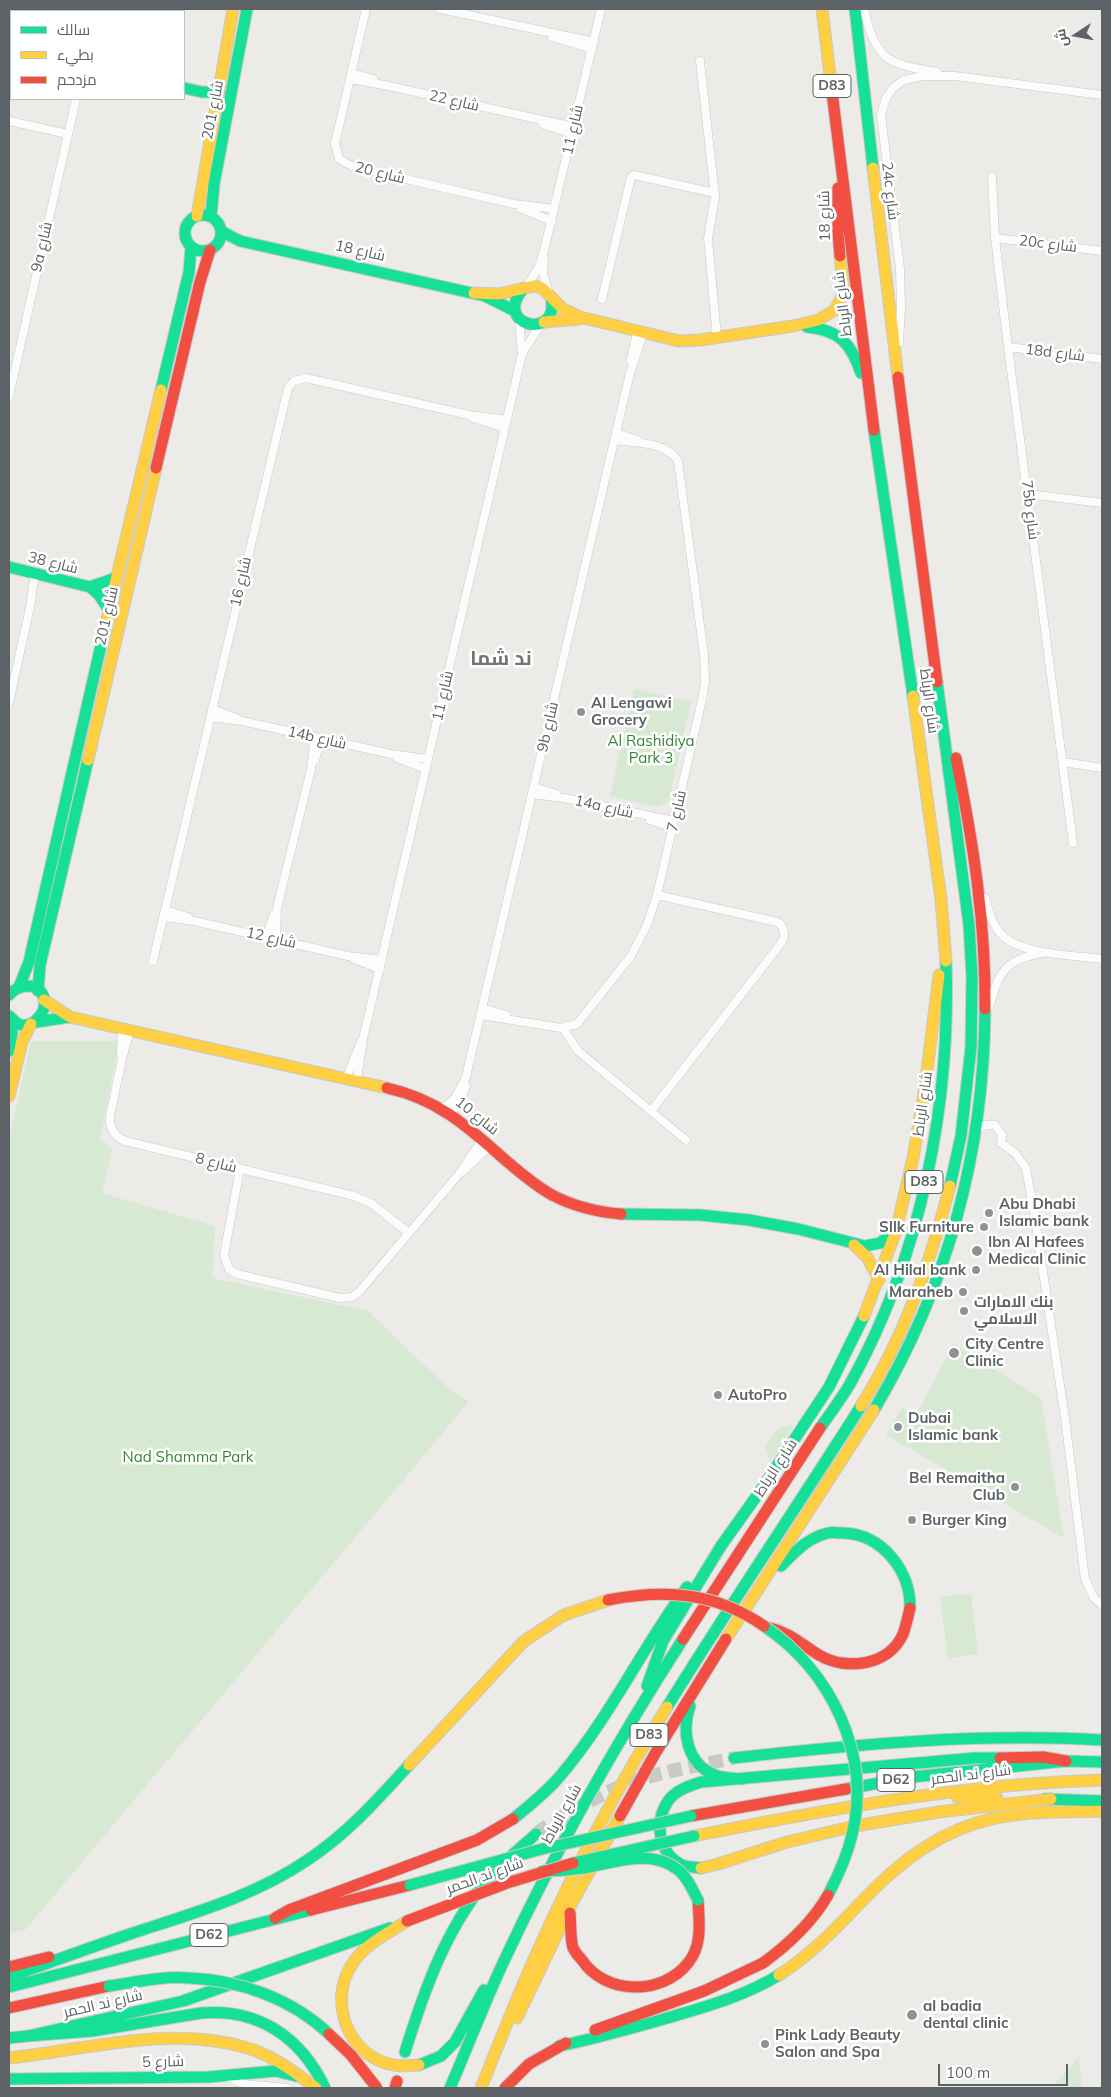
<!DOCTYPE html>
<meta charset="utf-8">
<style>
body{margin:0}
#map{position:relative;width:1111px;height:2097px;overflow:hidden;background:#edebe8;font-family:Mulish,Cairo,sans-serif}
canvas{display:block}
.frame{position:absolute;inset:0;border:10px solid #5d6266;pointer-events:none}
.legend{position:absolute;left:10px;top:10px;width:175px;height:90px;box-sizing:border-box;background:#fff;border:1px solid #bec0c2;margin:0;padding:6px 9px;list-style:none;font-size:15px;color:#5d6266}
.legend li{display:flex;align-items:center;gap:10px;height:25px}
.legend b{width:25px;border:1px solid #bec0c2}
.north{position:absolute;left:1051px;top:10px;width:50px;height:50px;-webkit-text-stroke:4px #fff;paint-order:stroke;rotate:259deg;font-size:14px;font-weight:700;line-height:20px;text-align:center;color:#5d6266}
.north::after{content:'';display:block;margin:auto;width:18px;height:22px;background:#5d6266;clip-path:polygon(50% 0,100% 100%,50% 72%,0 100%)}
.scale{position:absolute;left:938px;top:2064px;width:130px;height:22px;box-sizing:border-box;border:2px solid #5d6266;border-top:0;padding-left:6px;font-size:15px;line-height:18px;white-space:nowrap;color:#5d6266;-webkit-text-stroke:4px #fff;paint-order:stroke}
</style>
<div id="map">
<canvas width="1111" height="2097"></canvas>
<div class="frame"></div>
<ul class="legend">
<li><b style="height:6px;background:#16e098"></b>سالك</li>
<li><b style="height:6px;background:#ffcf43"></b>بطيء</li>
<li><b style="height:6px;background:#f24e42"></b>مزدحم</li>
</ul>
<div class="north">ش</div>
<div class="scale">100 m</div>
</div>
<script>
const context = document.querySelector('canvas').getContext('2d');
context.lineJoin = 'round';
function fill(path, color) { context.fillStyle = color; context.fill(path, 'evenodd'); }
function strokePath(path, color, width, dash) { context.strokeStyle = color; context.lineWidth = width; context.lineCap = dash ? 'butt' : 'round'; context.setLineDash(dash || []); context.stroke(path); }
function label(font, color, halo, rows, align = 'center') {
  context.font = font + ' Mulish,Cairo,sans-serif'; context.lineWidth = 5; context.setLineDash([]); context.textBaseline = 'middle'; context.strokeStyle = halo; context.fillStyle = color; for (const [text, x, y, turn = 0] of rows) {
    context.save(); context.translate(x, y); context.rotate((+turn || 0) * Math.PI / 180); context.textAlign = isNaN(turn) ? turn : align; if (halo) context.strokeText(text, 0, 0); context.fillText(text, 0, 0); context.restore();
  }
}
const green = new Path2D(`
 M 634,689 L 691,702 L 669,801 L 659,807 L 610,796 Z
 M 31,1041 L 119,1041 L 100,1139 L 112,1149 L 102,1193 L 215,1226 L 212,1278 L 368,1311 L 444,1384 L 469,1402 L 25,1930 L 9,1933 L 9,1140 Z
 M 953,1344 L 1041,1398 L 1064,1538 L 886,1435 L 902,1407 L 915,1417 Z
 M 792,1425 L 794,1426 L 770,1462 L 765,1445 L 779,1428 Z
 M 971,1593 L 978,1654 L 948,1658 L 940,1597 Z
 M 1079,2057 L 1082,2088 L 1051,2088 Z`);
const highwayTunnel = new Path2D(`
 M 536,1834 C 571,1810 607,1789 648,1777 C 676,1769 705,1764 734,1758`);
const street = new Path2D(`
 M 366,9 L 335,144 L 339,159 L 352,166 L 410,180 L 514,204 L 554,209
 M 441,9 L 594,42
 M 864,9 C 876,60 886,64 937,72
 M 94,11 L 95,9
 M 552,37 L 592,49
 M 700,61 L 715,197 L 708,238 L 717,338
 M 351,73 L 373,79
 M 350,79 L 384,85 L 574,127
 M 9,121 L 68,134
 M 543,124 L 572,134
 M 992,177 L 995,238 L 1008,347 L 1073,843
 M 520,208 L 552,221
 M 995,238 L 1102,251
 M 544,259 L 543,273 L 548,291
 M 526,287 L 539,267 L 544,251 L 601,9
 M 602,299 L 631,177 L 634,175 L 715,193
 M 899,342 L 901,307 L 900,269 L 881,115 L 886,98 L 893,88 L 904,80 L 923,76 L 955,76 L 1102,95
 M 1008,347 L 1102,359
 M 523,352 L 541,324
 M 631,360 L 637,332
 M 9,396 L 76,99
 M 473,418 L 505,428
 M 616,433 L 638,440
 M 1028,494 L 1102,503
 M 9,703 L 30,607 L 35,573
 M 212,709 L 236,718
 M 210,717 L 242,721 L 391,754 L 428,759
 M 397,758 L 426,769
 M 315,760 L 321,739
 M 1063,762 L 1102,768
 M 534,787 L 556,794
 M 532,794 L 564,798 L 674,821
 M 650,820 L 673,828
 M 985,898 C 989,911 992,924 1001,934 C 1020,955 1075,955 1102,959
 M 165,910 L 188,917
 M 164,917 L 194,921 L 348,956 L 382,960
 M 266,937 L 274,914
 M 276,939 L 277,908 L 311,769 L 315,737
 M 354,959 L 380,969
 M 153,961 L 288,388 L 294,381 L 306,378 L 469,415 L 507,420
 M 989,1007 C 999,972 1005,959 1043,953
 M 482,1008 L 506,1015
 M 481,1015 L 561,1028 L 577,1024 L 631,956 L 647,925 L 657,895 L 702,700 L 705,682 L 704,655 L 678,461 C 666,441 635,443 615,440
 M 563,1028 L 578,1051 L 686,1140
 M 130,1030 L 122,1059 L 110,1116 C 109,1128 114,1136 125,1141 L 354,1196 L 372,1204 L 409,1233
 M 121,1054 L 122,1029
 M 347,1077 L 361,1042
 M 357,1079 L 363,1039 L 522,354 L 519,319
 M 443,1108 L 455,1098 L 466,1077 L 629,377 L 643,333
 M 651,1111 L 782,942 C 786,934 784,926 777,922 L 657,895
 M 451,1113 L 461,1100 L 466,1086
 M 975,1130 L 986,1125 L 995,1125 L 1002,1135 L 1001,1143 L 1015,1153 L 1026,1168 L 1034,1212 L 1065,1418 L 1085,1579 L 1094,1598 L 1102,1605
 M 240,1169 L 224,1255 L 229,1269 L 237,1274 L 340,1298 L 352,1297 L 359,1292 L 459,1174 L 482,1140
 M 462,1172 L 490,1146
 M 226,2076 L 244,2084 L 287,2088`);
const fast = new Path2D(`
 M 855,9 L 873,168
 M 184,88 L 202,92 L 219,92
 M185 233a18 18 0 1 1 36 0a18 18 0 1 1-36 0Z
 M 211,217 L 214,184 L 247,9
 M 221,231 L 240,241 L 485,296 L 515,311
 M 524,288 C 490,326 561,342 551,297
 M 807,327 C 839,330 851,343 861,373
 M 161,390 L 189,272 L 191,247
 M 874,430 L 913,696
 M 9,567 L 90,587 L 116,578
 M 90,587 L 99,595 L 109,610
 M 937,682 L 969,925 L 972,977 L 971,1047 L 961,1136 L 950,1186
 M 19,987 L 29,962 L 106,623
 M 38,991 L 40,965 L 88,760
 M 9,995 C 18,984 39,981 44,998 C 48,1012 32,1030 18,1024 C 15,1022 12,1018 9,1016
 M 36,1022 L 70,1017
 M 9,1051 L 12,1033 L 11,1019
 M 621,1214 L 700,1215 L 749,1220 L 798,1229 L 865,1246 L 880,1243 L 896,1231
 M 874,1410 C 948,1285 984,1154 985,1009
 M 820,1428 C 830,1414 841,1399 850,1384 C 921,1256 951,1106 946,961
 M 781,1566 C 795,1552 807,1538 828,1533 C 832,1532 838,1533 843,1533 C 882,1534 911,1571 910,1608
 M 647,1686 L 663,1641 L 721,1546 L 763,1487 L 829,1387 L 864,1316
 M 690,1706 C 681,1732 687,1764 715,1775 C 723,1778 733,1778 742,1779
 M 667,1707 C 730,1605 797,1507 861,1406
 M 734,1758 C 857,1744 978,1733 1102,1740
 M 846,1789 L 912,1777 L 1066,1761 L 1102,1762
 M 1045,1799 L 1102,1801
 M 513,1819 C 530,1805 547,1792 561,1775 C 610,1717 642,1648 687,1587
 M 701,1868 C 695,1867 687,1867 682,1865 C 658,1853 654,1822 668,1801 C 676,1790 689,1786 701,1782 L 975,1758 L 1000,1758
 M 9,1977 C 53,1961 97,1945 142,1930 C 201,1911 258,1894 309,1859 C 348,1833 378,1799 409,1765
 M 9,1987 L 311,1910
 M 28,2036 L 92,2031 L 201,2013 C 258,2008 301,2037 325,2088
 M 9,2038 L 28,2036 L 183,2001 L 390,1928
 M 559,2046 C 594,2039 629,2029 664,2019 C 704,2007 743,1997 779,1975
 M 405,2052 C 424,1991 445,1931 486,1881 C 501,1864 519,1849 536,1834
 M 419,2065 L 441,2056 L 455,2042 L 484,1990
 M 9,2079 L 208,2077 L 276,2071 L 296,2076
 M 450,2088 C 468,2046 484,2004 503,1963 C 555,1851 616,1743 683,1639`);
const slow = new Path2D(`
 M 822,9 L 832,92
 M 873,168 L 898,377
 M 197,216 L 233,9
 M 474,293 L 499,294 L 534,286 L 542,288 L 563,309 L 580,317 L 679,341 L 700,340 L 793,326 L 818,320 L 835,310 L 844,292 L 840,256
 M 544,322 L 580,319
 M 106,623 L 161,390
 M 913,696 L 941,899 L 946,961
 M 88,760 L 156,468
 M 44,1000 L 70,1017 L 387,1088
 M 9,1096 L 22,1042 L 31,1024
 M 854,1245 L 867,1257 L 879,1280
 M 864,1316 L 896,1231 L 913,1158 L 925,1087 L 939,975
 M 861,1406 C 904,1338 930,1263 950,1186
 M 726,1639 L 874,1410
 M 409,1765 L 524,1641 L 564,1615 L 608,1600
 M 957,1797 L 997,1798
 M 694,1836 C 829,1809 964,1784 1102,1780
 M 701,1868 L 718,1864 L 787,1842 L 855,1826 L 939,1812 L 1051,1799
 M 407,1921 C 387,1934 363,1945 351,1966 C 331,1998 344,2044 378,2060 C 392,2067 405,2066 419,2065
 M 779,1975 C 816,1952 845,1918 875,1888 C 914,1849 959,1821 1014,1815 C 1043,1811 1073,1812 1102,1811
 M 517,2018 L 572,1903 L 620,1816
 M 9,2058 C 85,2050 168,2025 244,2047 C 271,2054 293,2071 316,2088
 M 481,2088 C 500,2041 518,1994 539,1948 C 576,1866 620,1783 667,1707`);
const jam = new Path2D(`
 M 9,46 L 11,47
 M 832,92 L 874,430
 M 838,188 L 838,233 L 840,256
 M 898,377 L 937,682
 M 156,468 L 200,282 L 210,250
 M 956,758 C 973,841 986,924 985,1009
 M 387,1088 C 437,1099 466,1125 503,1158 C 518,1171 534,1185 552,1195 C 573,1206 597,1212 621,1214
 M 769,1628 C 790,1632 802,1645 819,1655 C 846,1671 889,1666 903,1634 C 906,1626 908,1617 910,1608
 M 683,1639 L 820,1428
 M 1000,1758 L 1043,1757 L 1066,1761
 M 620,1816 L 656,1752 L 726,1639
 M 691,1816 L 846,1789
 M 311,1910 L 410,1885
 M 570,1913 C 571,1924 570,1937 573,1948 C 575,1952 579,1957 582,1960 C 605,1995 662,1996 688,1963 C 703,1945 699,1921 698,1900
 M 275,1918 L 289,1910 L 477,1840 L 513,1819
 M 9,1967 L 49,1957
 M 9,2008 L 109,1986
 M 595,2030 L 704,1991 L 763,1963
 M 395,2088 L 397,2081
 M 505,2088 L 529,2064 L 566,2043`);
const fastBridge = new Path2D(`
 M 764,1626 C 831,1671 872,1755 852,1835 C 847,1856 838,1876 828,1895
 M 573,1863 L 694,1836
 M 542,1871 C 556,1871 570,1870 584,1868 C 613,1863 650,1848 677,1869 C 687,1876 692,1889 698,1900
 M 410,1885 L 542,1849 L 691,1816
 M 109,1986 C 136,1982 162,1976 189,1978 C 240,1980 292,1999 329,2034`);
const jamBridge = new Path2D(`
 M 608,1600 C 666,1589 715,1592 764,1626
 M 407,1921 L 507,1883 L 573,1863
 M 763,1963 C 789,1944 812,1923 828,1895
 M 329,2034 L 351,2055 L 377,2088`);
const markers = [
 [581,712,5,"#8f9294"],
 [989,1213,5,"#8f9294"],
 [984,1227,5,"#8f9294"],
 [977,1251,6,"#8f9294"],
 [976,1270,5,"#8f9294"],
 [963,1292,5,"#8f9294"],
 [964,1311,5,"#8f9294"],
 [954,1353,6,"#8f9294"],
 [718,1395,5,"#8f9294"],
 [898,1427,5,"#8f9294"],
 [1015,1487,5,"#8f9294"],
 [912,1520,5,"#8f9294"],
 [912,2015,6,"#8f9294"],
 [765,2044,5,"#8f9294"]
];
const shields = [
 [832,86,38],
 [924,1182,38],
 [649,1735,38],
 [896,1780,38],
 [209,1935,38]
];
const shieldNames = [
 ["D83",832,86],
 ["D83",924,1182],
 ["D83",649,1735],
 ["D62",896,1780],
 ["D62",209,1935]
];
const streetNames = [
 ["شارع 22",454,101,13],
 ["شارع 201",213,110,-79],
 ["شارع 11",573,130,-77],
 ["شارع 20",380,173,14],
 ["24c شارع",890,191,83],
 ["شارع 18",825,216,-91],
 ["20c شارع",1048,244,7],
 ["9a شارع",42,247,-77],
 ["شارع 18",360,251,13],
 ["شارع الرباط",843,304,-97],
 ["18d شارع",1055,353,7],
 ["75b شارع",1030,510,83],
 ["شارع 38",53,563,14],
 ["شارع 16",241,582,-77],
 ["شارع 201",107,616,-77],
 ["شارع 11",443,696,-77],
 ["شارع الرباط",929,701,82],
 ["9b شارع",548,727,-77],
 ["14b شارع",317,738,13],
 ["14a شارع",604,807,13],
 ["شارع 7",677,811,-77],
 ["شارع 12",271,938,13],
 ["شارع الرباط",923,1104,-82],
 ["شارع 10",477,1116,39],
 ["شارع 8",216,1163,14],
 ["شارع الرباط",776,1468,-57],
 ["شارع ند الحمر",971,1775,-7],
 ["شارع الرباط",562,1814,-61],
 ["شارع ند الحمر",485,1876,-20],
 ["شارع ند الحمر",103,2004,-13],
 ["شارع 5",163,2062,-1]
];
const poiNames = [
 ["Al Lengawi",591,703],
 ["Grocery",591,720],
 ["Abu Dhabi",999,1204],
 ["Islamic bank",999,1221],
 ["SIlk Furniture",974,1227,"right"],
 ["Ibn Al Hafees",988,1242],
 ["Medical Clinic",988,1259],
 ["Al Hilal bank",966,1270,"right"],
 ["Maraheb",953,1292,"right"],
 ["بنك الامارات",974,1302],
 ["الاسلامي",974,1319],
 ["City Centre",965,1344],
 ["Clinic",965,1361],
 ["AutoPro",728,1395],
 ["Dubai",908,1418],
 ["Islamic bank",908,1435],
 ["Bel Remaitha",1005,1478,"right"],
 ["Club",1005,1495,"right"],
 ["Burger King",922,1520],
 ["al badia",923,2006],
 ["dental clinic",923,2023],
 ["Pink Lady Beauty",775,2035],
 ["Salon and Spa",775,2052]
];
const parkNames = [
 ["Al Rashidiya",651,741],
 ["Park 3",651,758],
 ["Nad Shamma Park",188,1457]
];
const districtNames = [
 ["ند شما",501,659]
];
fill(green, '#d7e9d3');
strokePath(highwayTunnel, '#c9c9c8', 14, [14, 7]);
strokePath(street, '#c9c9c9', 9);
strokePath(fast, '#c8c9c9', 13);
strokePath(slow, '#c8c9c9', 13);
strokePath(jam, '#c8c9c9', 13);
strokePath(street, '#fcfcfc', 8);
strokePath(fast, '#16e098', 11);
strokePath(slow, '#ffcf43', 11);
strokePath(jam, '#f24e42', 11);
strokePath(fastBridge, '#d5c9b5', 13, []);
strokePath(jamBridge, '#d5c9b5', 13, []);
strokePath(fastBridge, '#16e098', 11);
strokePath(jamBridge, '#f24e42', 11);
for (const [x, y, r, color] of markers) { const dot = new Path2D(); dot.arc(x, y, r, 0, 2 * Math.PI); context.fillStyle = color; context.fill(dot); strokePath(dot, '#fff', 2); }
for (const [x, y, w] of shields) { const box = new Path2D(); box.roundRect(x - w / 2, y - 11.5, w, 23, 4); context.fillStyle = '#fff'; context.fill(box); strokePath(box, '#5d6266', 1); }
label('bold 14px', '#5d6266', null, shieldNames);
label('15px', '#5d6266', '#fff', streetNames);
label('bold 15px', '#5d6266', '#fff', poiNames, 'left');
label('15px', '#378634', '#fff', parkNames);
label('bold 20px', '#6e7478', '#fff', districtNames);
</script>
